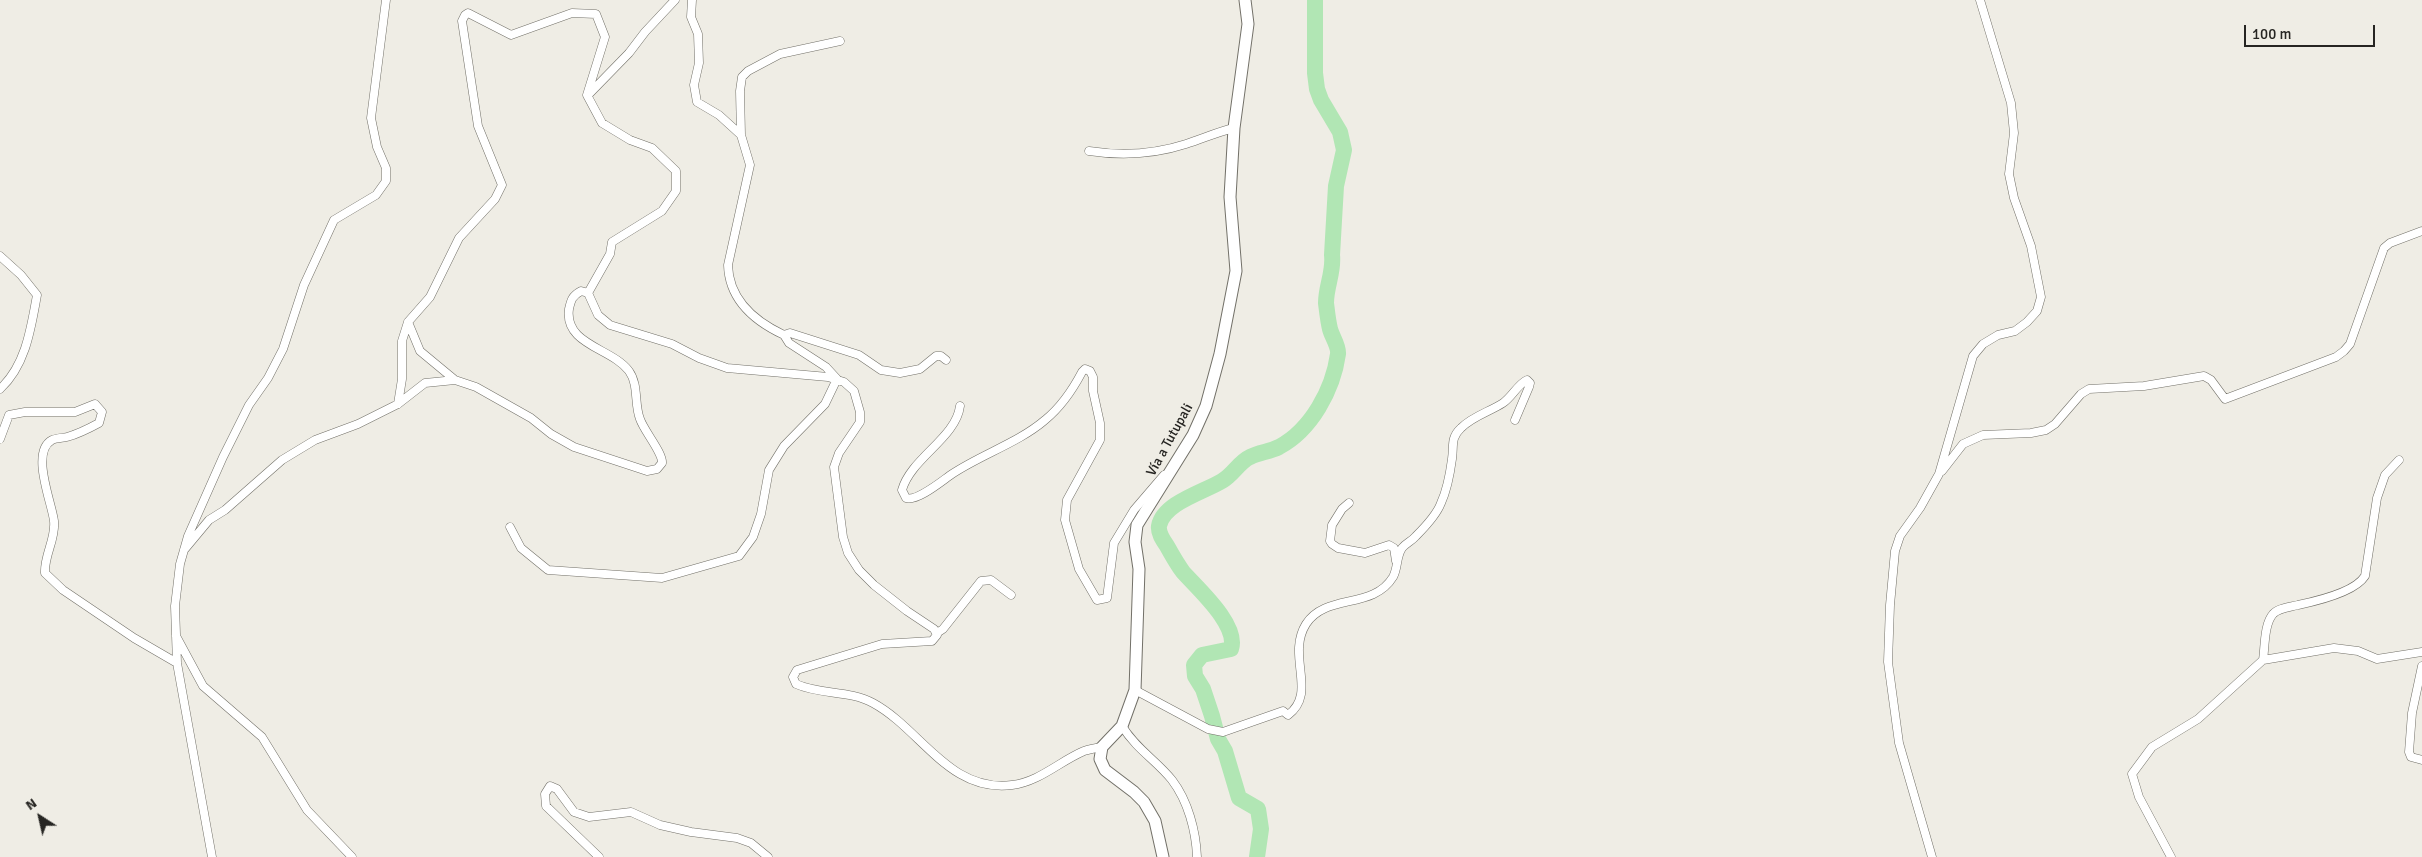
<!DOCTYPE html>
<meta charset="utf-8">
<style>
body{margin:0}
#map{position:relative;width:2422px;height:857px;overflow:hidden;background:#efede5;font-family:Signika,sans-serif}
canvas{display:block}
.north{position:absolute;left:15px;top:792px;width:50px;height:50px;-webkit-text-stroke:4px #efede5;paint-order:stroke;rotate:325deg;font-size:14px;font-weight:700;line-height:20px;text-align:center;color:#262522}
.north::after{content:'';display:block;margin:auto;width:18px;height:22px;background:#262522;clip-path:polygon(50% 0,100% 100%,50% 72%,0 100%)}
.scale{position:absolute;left:2244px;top:25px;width:131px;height:22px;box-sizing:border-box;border:2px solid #262522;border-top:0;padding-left:6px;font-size:15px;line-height:18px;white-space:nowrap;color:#262522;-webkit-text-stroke:4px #efede5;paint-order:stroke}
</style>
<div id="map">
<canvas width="2422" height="857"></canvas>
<div class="north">N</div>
<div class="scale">100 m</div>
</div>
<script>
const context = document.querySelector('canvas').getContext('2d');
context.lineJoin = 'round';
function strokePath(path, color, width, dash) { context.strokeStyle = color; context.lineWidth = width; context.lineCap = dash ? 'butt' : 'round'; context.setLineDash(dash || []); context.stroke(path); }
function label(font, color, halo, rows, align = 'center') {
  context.font = font + ' Signika,sans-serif'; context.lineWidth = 4; context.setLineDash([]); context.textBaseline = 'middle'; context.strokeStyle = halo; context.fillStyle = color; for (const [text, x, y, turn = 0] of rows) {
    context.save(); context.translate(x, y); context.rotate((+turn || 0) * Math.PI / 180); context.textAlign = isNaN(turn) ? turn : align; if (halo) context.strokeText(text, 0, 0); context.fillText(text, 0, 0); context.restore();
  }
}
const river = new Path2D(`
 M 1257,857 L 1261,829 L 1258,809 L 1239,798 L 1225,751 L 1218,739 L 1212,716 L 1203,689 L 1195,676 L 1194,665 L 1202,655 L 1231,649 C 1239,625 1198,589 1183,572 C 1177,564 1172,555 1167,546 C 1163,540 1158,533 1159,526 C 1163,503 1204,492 1222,481 C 1233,475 1239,462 1250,457 C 1260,452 1269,452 1279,447 C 1311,430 1333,390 1338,354 C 1339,346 1332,337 1330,329 C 1328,321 1327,311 1326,303 C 1326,286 1334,272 1332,255 L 1336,186 L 1344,150 L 1340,132 L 1321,100 L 1317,89 L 1315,73 L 1315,0`);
const street = new Path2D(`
 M 692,0 L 691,17 L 698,34 L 699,63 L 694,85 L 697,102 L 719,115 L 741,135
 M 589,94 L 629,53 L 645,32 L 675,0
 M 1089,151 C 1121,156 1155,154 1186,144 C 1202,139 1217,132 1234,128
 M 0,256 L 21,275 L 37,295 C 31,328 26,365 0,389
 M 408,322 L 420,351 L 455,380
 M 784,335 C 754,321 729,299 728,265 L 750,165 L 741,135 L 740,91 L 742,77 L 748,71 L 780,54 L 840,41
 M 398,404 L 402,379 L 402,341 L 408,322 L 430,297 L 459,238 L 495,199 L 502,185 L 478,126 L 462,21 L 465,15 L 468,13 L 511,35 L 572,13 L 596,14 L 605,37 L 587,95 L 602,123 L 630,140 L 652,148 L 676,171 L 676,191 L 662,211 L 612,242 L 610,254 L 588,293
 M 960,406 C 956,438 911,458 902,490 L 906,498 C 917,502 943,480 952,474 C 982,454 1018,443 1045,420 C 1061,407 1072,391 1082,372 L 1085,369 L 1090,371 L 1093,377 L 1093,391 L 1100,423 L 1100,440 L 1067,500 L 1065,520 L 1079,569 L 1097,600 L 1107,598 L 1114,543 L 1134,510 L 1164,475
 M 0,439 L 9,415 L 25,412 L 75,412 L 95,404 L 102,412 L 99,423 C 88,429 78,434 67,437 C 63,438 56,438 52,440 C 30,452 52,503 54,521 C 56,539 44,555 45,573 L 63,590 L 134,638 L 177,663
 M 1942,471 L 1963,444 L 1983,435 L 2031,433 L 2046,430 L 2055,424 L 2081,394 L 2089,389 L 2144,386 L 2204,376 L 2211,380 L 2225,399 L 2336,357 L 2344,351 L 2350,344 L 2384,248 L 2390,243 L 2422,231
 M 1349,503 L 1342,509 L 1332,525 L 1330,541 L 1332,544 L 1338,548 L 1365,553 L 1389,545 L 1394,548 L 1396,561
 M 510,527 L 521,548 L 548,570 L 662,578 L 739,556 L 753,537 L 761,514 L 769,470 L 784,446 L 825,404 L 837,379 L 826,367 L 789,343 L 784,335 L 790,333 L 859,355 L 881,370 L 900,373 L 920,369 L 936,356 L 941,356 L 946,360
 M 184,550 L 209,520 L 225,510 L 282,460 L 315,440 L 358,424 L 398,404 L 425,383 L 455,380 L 476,387 L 531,418 L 551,434 L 574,447 L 647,471 L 657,469 L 662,463 C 663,453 644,431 640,419 C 634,404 639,385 629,371 C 612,348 564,345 569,309 C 571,300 572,296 581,291 L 588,293 L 598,315 L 610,325 L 672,344 L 699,358 L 727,368 L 828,377 L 844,382 L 854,391 L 860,412 L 860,422 L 839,453 L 834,467 L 843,537 L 848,553 L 859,570 L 874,585 L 907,611 L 934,629 L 937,635 L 932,641 L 882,644 L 797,670 L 793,677 L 796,684 C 820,695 850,690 873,703 C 921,729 949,793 1012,785 C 1039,782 1060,761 1084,751 C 1090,749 1096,748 1102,747
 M 937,633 L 943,629 L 981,581 L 991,580 L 1011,595
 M 176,636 L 203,686 L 262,737 L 307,810 L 352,857
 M 2263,660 C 2265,647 2264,624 2273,614 C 2278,608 2290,607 2298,605 C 2317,601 2355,592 2365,576 L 2377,498 L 2385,475 L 2399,460
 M 2422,666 L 2412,713 L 2409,752 L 2411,757 L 2422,760
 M 1135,690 L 1208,729 L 1223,732 L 1283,711 L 1288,715 C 1318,693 1286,656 1306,624 C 1326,593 1373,610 1393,577 C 1398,568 1396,557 1402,548 C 1406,543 1412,541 1416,536 C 1425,527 1437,514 1441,503 C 1447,490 1450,474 1452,459 C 1454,447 1450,438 1461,428 C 1473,416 1489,412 1503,403 C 1512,397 1518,384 1527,380 L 1530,383 L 1529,387 L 1515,420
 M 1122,726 C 1137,750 1156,760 1172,780 C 1188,801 1196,831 1197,857
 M 212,857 L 177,663 L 175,606 L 180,564 L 188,536 L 223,457 L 249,405 L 268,378 L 283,349 L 304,285 L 334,220 L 376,195 L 386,181 L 386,168 L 377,147 L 371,118 L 386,0
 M 599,857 L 546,806 L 545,794 L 550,786 L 557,789 L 574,812 L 589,817 L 631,812 L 660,825 L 691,832 L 737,838 L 751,843 L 768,857
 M 1932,857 L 1899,743 L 1888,662 L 1890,605 L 1895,551 L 1900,536 L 1920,508 L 1939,474 L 1973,356 L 1983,344 L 1998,335 L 2015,331 L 2027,322 L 2037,311 L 2041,297 L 2031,246 L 2014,198 L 2009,174 L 2014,133 L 2011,103 L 1980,0
 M 2171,857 L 2139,797 L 2132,774 L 2152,747 L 2198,719 L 2263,660 L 2334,648 L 2358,651 L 2377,659 L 2422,652`);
const secondary = new Path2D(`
 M 1163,857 L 1155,821 L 1144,802 L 1134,792 L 1105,770 L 1100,759 L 1102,747 L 1122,726 L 1135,690 L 1139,569 L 1135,542 L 1137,525 L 1193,435 L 1206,406 L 1220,354 L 1236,271 L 1230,197 L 1234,128 L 1248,24 L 1245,0`);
const streetNames = [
 ["Vía a Tutupali",1170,440,-61]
];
strokePath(river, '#b1e6b4', 16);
strokePath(street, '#727068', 9);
strokePath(secondary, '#727068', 13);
strokePath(street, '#fff', 8);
strokePath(secondary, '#fff', 11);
label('14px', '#262522', '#efede5', streetNames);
</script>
